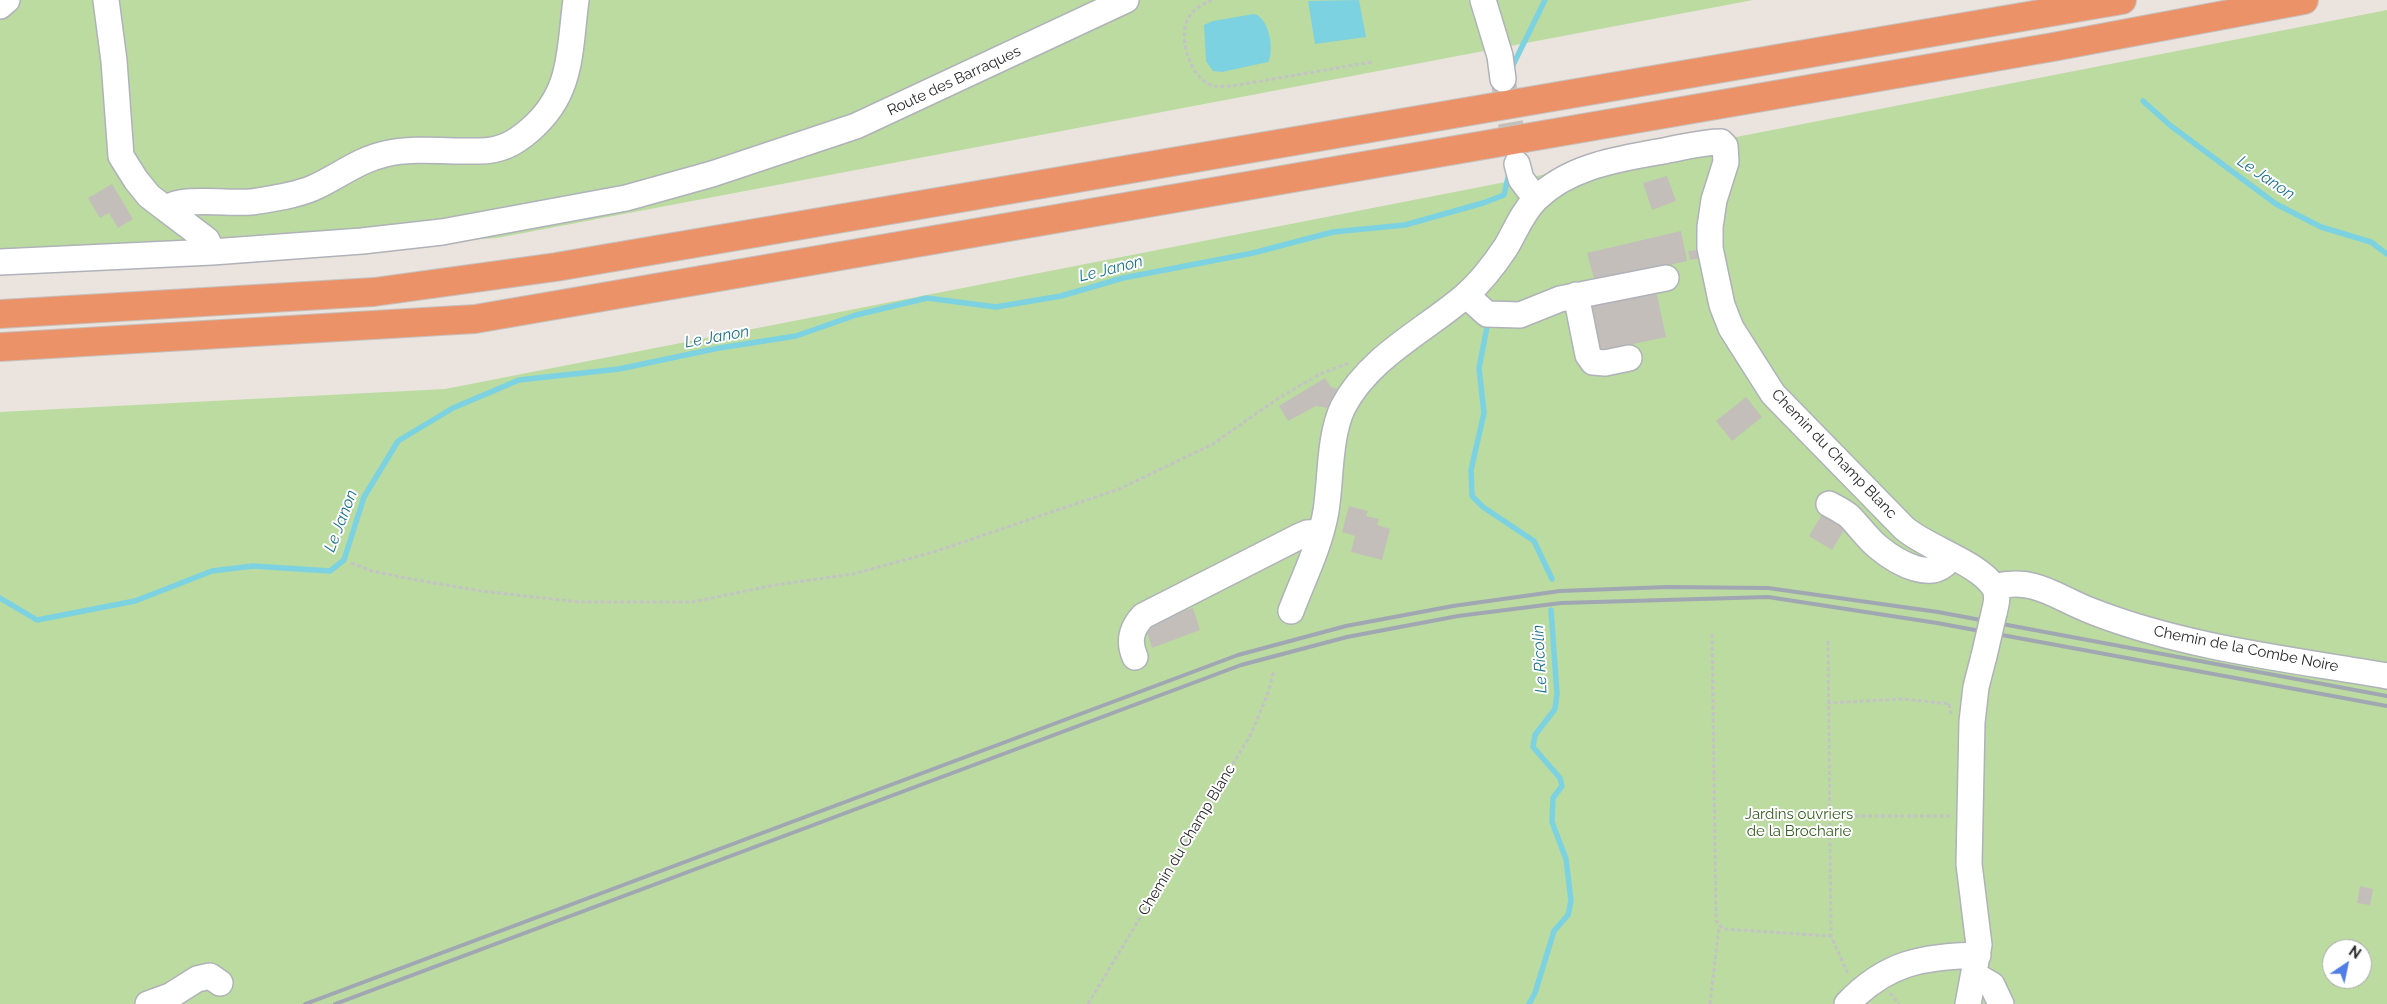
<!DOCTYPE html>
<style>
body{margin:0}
#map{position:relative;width:2387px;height:1004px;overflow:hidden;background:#ebe4de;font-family:Raleway,sans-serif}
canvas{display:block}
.north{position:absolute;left:2322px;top:939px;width:50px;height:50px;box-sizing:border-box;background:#fff;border:1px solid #aaa;border-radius:50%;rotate:34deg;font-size:14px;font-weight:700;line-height:20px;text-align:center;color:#2a2a2a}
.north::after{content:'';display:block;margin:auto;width:18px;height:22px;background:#507de6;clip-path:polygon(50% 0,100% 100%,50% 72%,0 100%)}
</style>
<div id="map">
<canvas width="2387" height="1004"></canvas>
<div class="north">N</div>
</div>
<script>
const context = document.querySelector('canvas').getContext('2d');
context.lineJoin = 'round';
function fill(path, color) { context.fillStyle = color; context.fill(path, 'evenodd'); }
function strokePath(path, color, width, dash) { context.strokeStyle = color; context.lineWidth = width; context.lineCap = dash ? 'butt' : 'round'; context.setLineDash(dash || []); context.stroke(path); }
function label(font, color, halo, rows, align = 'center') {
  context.font = font + ' Raleway,sans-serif'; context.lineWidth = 4; context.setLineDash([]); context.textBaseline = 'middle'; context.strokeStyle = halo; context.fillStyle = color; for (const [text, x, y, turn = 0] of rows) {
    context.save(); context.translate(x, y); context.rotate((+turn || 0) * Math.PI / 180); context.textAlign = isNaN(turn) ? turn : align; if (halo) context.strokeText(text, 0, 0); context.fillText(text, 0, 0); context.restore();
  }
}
const green = new Path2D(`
 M 0,0 L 1753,0 L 497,238 L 0,270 Z
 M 2387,10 L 2387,1004 L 0,1004 L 0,412 L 445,389 ZM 2332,949 L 2362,949 L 2362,979 L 2332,979 Z`);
const water = new Path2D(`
 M 1359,0 L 1366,37 L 1315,44 L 1308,1 Z
 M 1254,14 C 1269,17 1275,51 1268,62 L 1222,72 L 1213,71 L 1206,61 L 1204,25 L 1213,21 Z`);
const stream = new Path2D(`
 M 1511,69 L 1545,0
 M 2143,101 L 2171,126 L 2276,204 L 2321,227 L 2371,242 L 2387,254
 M 1488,322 L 1479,368 L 1484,413 L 1471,470 L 1472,496 L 1483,507 L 1534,541 L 1552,579
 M 0,598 L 37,620 L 135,601 L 212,571 L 253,566 L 330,571 L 344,560 L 364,497 L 398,441 L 453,408 L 519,380 L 619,369 L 719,348 L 796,336 L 856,315 L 927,298 L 996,307 L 1061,296 L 1123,278 L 1253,253 L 1333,232 L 1405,225 L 1483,203 L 1504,195 L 1509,173
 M 1529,1004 L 1535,993 L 1554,931 L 1568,915 L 1571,901 L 1566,859 L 1552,822 L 1553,798 L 1562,786 L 1560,778 L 1533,747 L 1535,735 L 1555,709 L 1557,694 L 1551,610`);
const building = new Path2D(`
 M 1667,176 L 1676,201 L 1652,210 L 1643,183 Z
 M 112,184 L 133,219 L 118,228 L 109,213 L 100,218 L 88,198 Z
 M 1681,231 L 1687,261 L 1595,282 L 1587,253 Z
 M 1706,249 L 1707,257 L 1690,260 L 1688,251 Z
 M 1656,290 L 1666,337 L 1600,351 L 1590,304 Z
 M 1325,378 L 1331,387 L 1337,389 L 1333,409 L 1316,406 L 1288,421 L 1279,406 Z
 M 1746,397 L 1762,417 L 1732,441 L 1716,421 Z
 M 1349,506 L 1368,511 L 1366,516 L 1379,519 L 1377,525 L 1390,529 L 1382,560 L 1351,552 L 1355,536 L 1342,532 Z
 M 1826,508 L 1849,521 L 1832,550 L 1809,536 Z
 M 1193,608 L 1200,630 L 1152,648 L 1146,629 L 1154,625 L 1153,621 Z
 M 2360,886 L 2373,889 L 2370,905 L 2357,903 Z`);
const minorTunnel = new Path2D(`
 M 1504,86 L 1517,160`);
const path = new Path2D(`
 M 1212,0 C 1201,4 1190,12 1186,23 C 1180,43 1191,79 1213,86 C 1218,87 1227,86 1232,86 L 1372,62
 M 351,563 L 372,571 L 411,579 L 481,591 L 579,602 L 692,602 L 775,585 L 853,574 L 937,551 L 1119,489 L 1213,444 L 1277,399 L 1320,374 L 1349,363
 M 1712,634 L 1716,921 L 1723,929 L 1831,936
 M 1828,641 L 1831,936 L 1848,974
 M 1827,703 L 1903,699 L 1950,704
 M 1949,704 L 1951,714
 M 1829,816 L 1951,816
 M 1890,993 L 1899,1004
 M 1088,1004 L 1251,734 L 1268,693 L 1274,670
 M 1710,1004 L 1719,927`);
const minor = new Path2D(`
 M 106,0 L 114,61 L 121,156 L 136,180 L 149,196 L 166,209 C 179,196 230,204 251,202 C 271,199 294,196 313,188 C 338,177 358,160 385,154 C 415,147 448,152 479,151 C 500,151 514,144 530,130 C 573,93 569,52 576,0
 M 1483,0 L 1500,56 L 1503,79
 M 0,6 L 7,0
 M 1517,164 L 1521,179 L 1536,199
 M 166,209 L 207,240 L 212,252
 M 0,262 L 212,252 L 362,241 L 442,232 L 626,198 L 712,174 L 856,126 L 1126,0
 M 1466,295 L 1487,314 L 1520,315 L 1560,299 L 1666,278
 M 1576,295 L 1588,355 L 1593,362 L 1605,363 L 1629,358
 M 1829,504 C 1836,508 1843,511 1849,516 C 1859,526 1867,538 1878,547 C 1896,562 1936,586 1951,556
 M 1994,587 C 2036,576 2056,598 2094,612 C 2187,648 2289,659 2387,676
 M 1291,611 C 1303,579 1320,546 1326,511 C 1331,479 1329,436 1343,407 C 1369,357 1424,331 1465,296 C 1481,282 1494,265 1506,247 C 1516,230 1522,213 1536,199 C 1572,164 1622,159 1668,150 C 1685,147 1703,142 1721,142 L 1725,146 L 1726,162 L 1714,200 L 1710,227 L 1710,248 L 1722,305 L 1731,328 L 1773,394 L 1904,528 C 1927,548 1979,563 1994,587 C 1999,595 1996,605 1994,613
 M 1135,657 C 1128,641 1131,629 1143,616 L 1300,536 L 1307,533 L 1320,532
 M 1975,975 L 1992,985 L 2001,1004
 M 148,1004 L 170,996 L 197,979 L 210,976 L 220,983
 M 1847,1004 C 1887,962 1922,957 1978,955
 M 1968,1004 L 1979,945 L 1969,864 L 1972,722 L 1976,687 L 1984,656`);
const highway = new Path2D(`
 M 0,314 L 374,292 L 556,267 L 2122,0
 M 0,347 L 475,319 L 2053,47 L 2304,0`);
const rail = new Path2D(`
 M 305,1004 L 1238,655 L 1346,626 L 1453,606 L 1560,591 L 1667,587 L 1768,588 L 1938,612 L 2387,696
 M 335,1004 L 1241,665 L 1347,637 L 1458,616 L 1561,603 L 1768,597 L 1937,623 L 2387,706`);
const minorBridge = new Path2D(`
 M 1984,656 L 1994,613`);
const streetNames = [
 ["Route des Barraques",954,81,-25],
 ["Chemin du Champ Blanc",1834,454,46],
 ["Chemin de la Combe Noire",2246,649,11],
 ["Chemin du Champ Blanc",1187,840,-59]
];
const parkNames = [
 ["Jardins ouvriers",1799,814],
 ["de la Brocharie",1799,831]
];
const waterNames = [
 ["Le Janon",2266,178,34],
 ["Le Janon",1111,269,-14],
 ["Le Janon",717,337,-10],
 ["Le Janon",341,521,-69],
 ["Le Ricolin",1540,659,-93]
];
fill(green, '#bbdba1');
fill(water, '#7dd2e1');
strokePath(stream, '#7dd2e1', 5.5);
fill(building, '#c3beba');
strokePath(minorTunnel, '#c4bfba', 25, [25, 12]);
strokePath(minor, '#afb2b9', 28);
strokePath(highway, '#c3c3c3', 30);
strokePath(path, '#c3c3c3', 3, [4, 2.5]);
strokePath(minor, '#fff', 25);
strokePath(highway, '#ec9268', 28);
strokePath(rail, '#a1a6b3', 4);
strokePath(minorBridge, '#afb2b9', 28, []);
strokePath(minorBridge, '#fff', 25);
label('15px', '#2a2a2a', '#fff', streetNames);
label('15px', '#366022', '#fff', parkNames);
label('italic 16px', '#1c738d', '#fff', waterNames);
</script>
